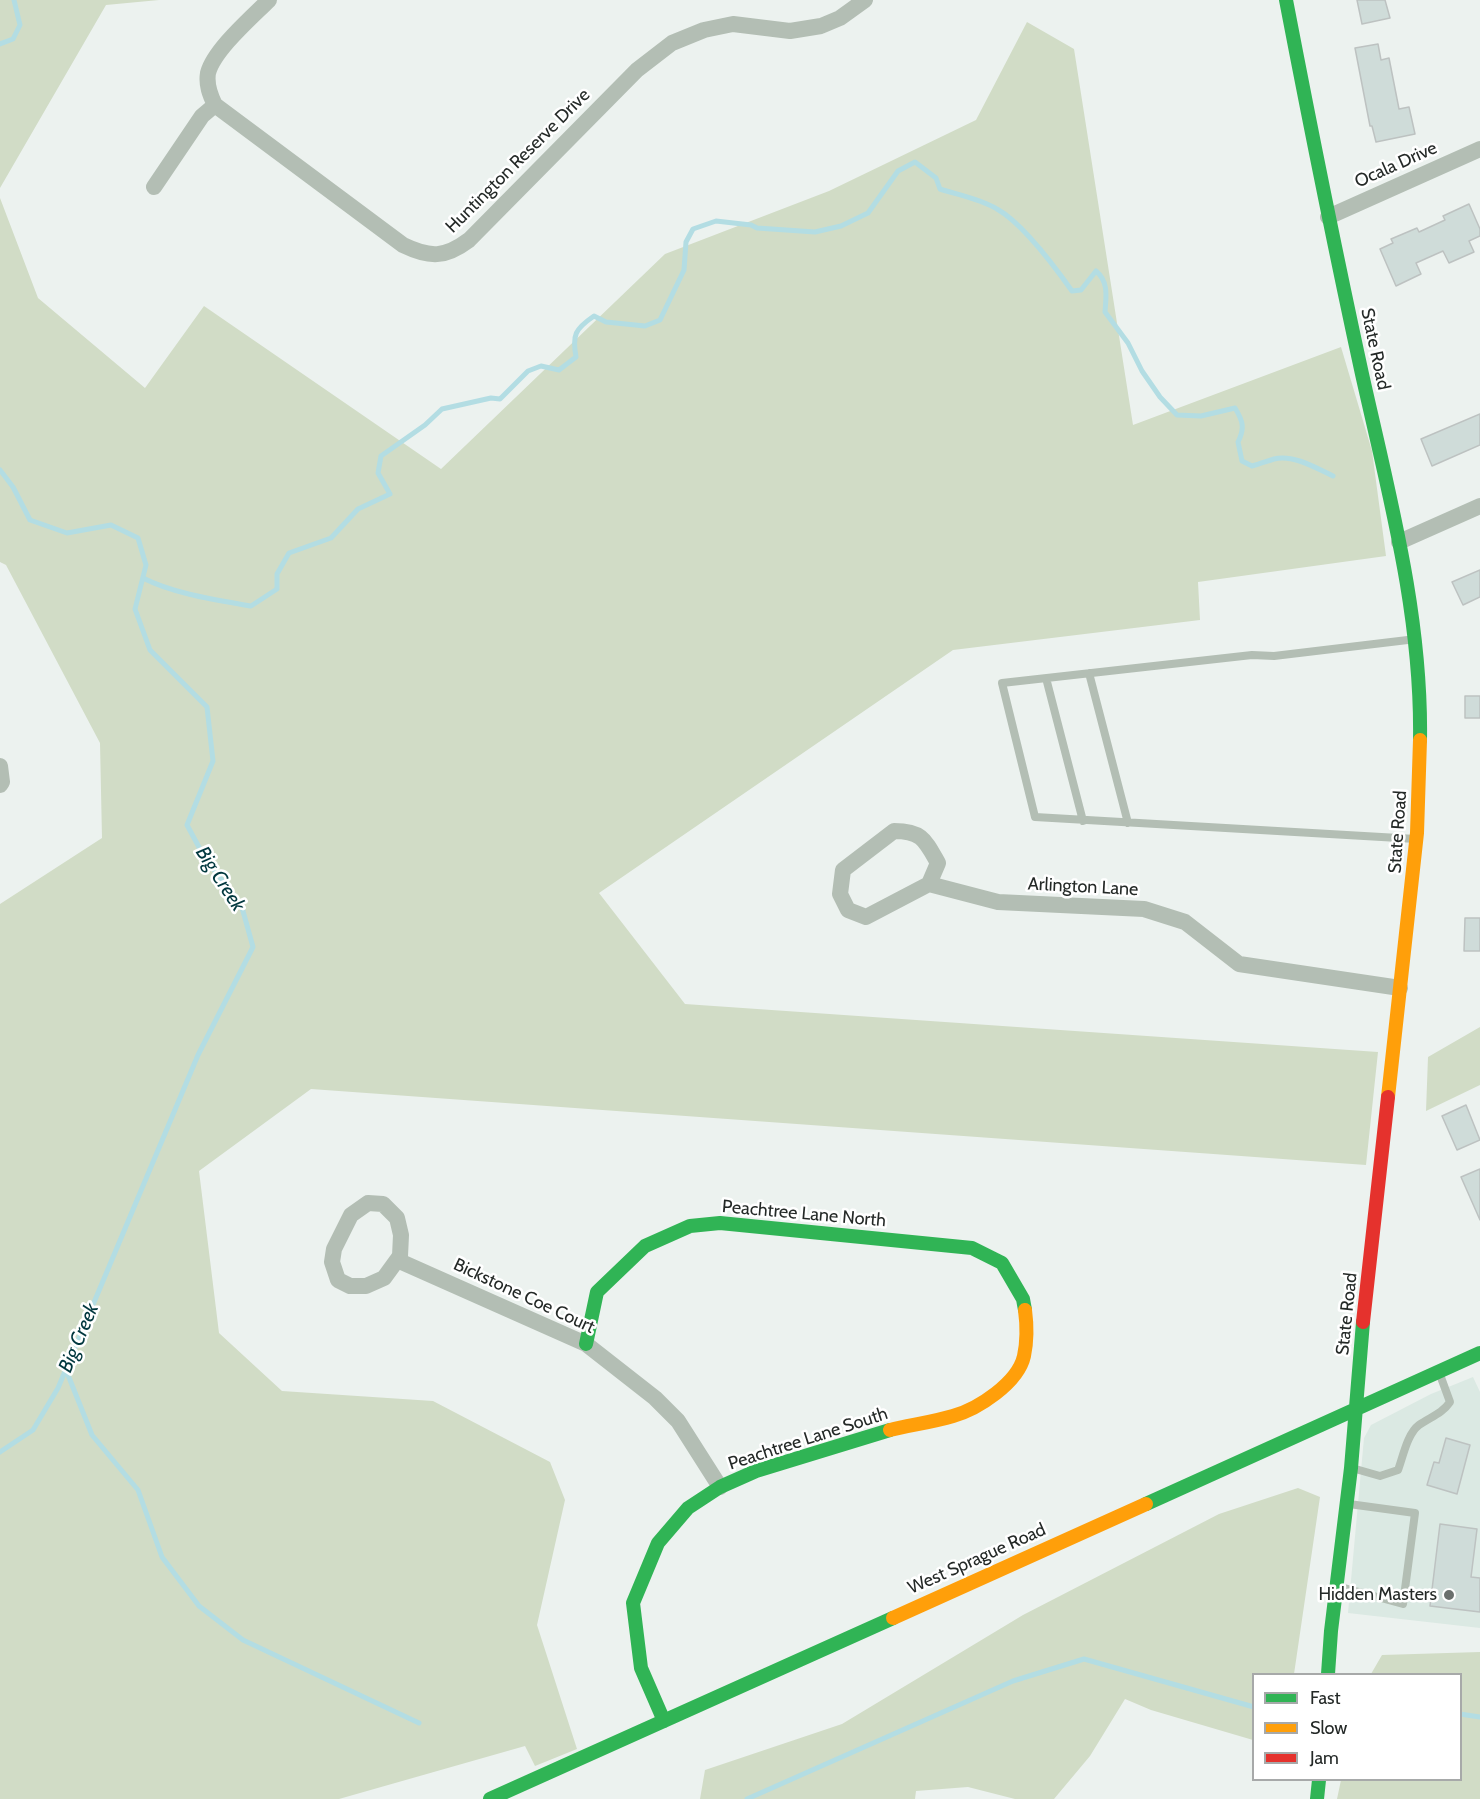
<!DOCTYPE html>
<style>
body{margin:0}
#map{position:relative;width:1480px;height:1799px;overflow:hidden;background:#ecf2ef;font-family:Cabin,sans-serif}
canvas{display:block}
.legend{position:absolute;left:1252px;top:1673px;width:210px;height:108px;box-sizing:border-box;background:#fff;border:2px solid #a7a9a9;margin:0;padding:8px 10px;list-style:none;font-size:18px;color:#242927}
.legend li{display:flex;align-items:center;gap:12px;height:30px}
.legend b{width:30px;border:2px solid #a7a9a9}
</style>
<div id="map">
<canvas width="1480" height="1799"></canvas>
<ul class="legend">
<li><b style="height:8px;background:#30b455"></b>Fast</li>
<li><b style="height:8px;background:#ff9f0a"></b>Slow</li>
<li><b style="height:8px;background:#e5322d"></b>Jam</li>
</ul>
</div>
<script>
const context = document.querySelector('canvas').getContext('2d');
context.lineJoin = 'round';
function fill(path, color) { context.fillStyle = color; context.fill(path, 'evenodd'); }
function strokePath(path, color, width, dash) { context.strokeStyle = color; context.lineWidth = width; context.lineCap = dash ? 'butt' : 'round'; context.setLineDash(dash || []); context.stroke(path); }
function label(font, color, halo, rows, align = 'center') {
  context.font = font + ' Cabin,sans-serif'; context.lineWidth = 5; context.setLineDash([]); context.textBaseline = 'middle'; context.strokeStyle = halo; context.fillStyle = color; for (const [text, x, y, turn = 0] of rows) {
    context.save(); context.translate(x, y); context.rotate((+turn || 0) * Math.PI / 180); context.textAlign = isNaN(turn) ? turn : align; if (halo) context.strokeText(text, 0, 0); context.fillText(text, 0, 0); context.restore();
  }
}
const built = new Path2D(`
 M 1473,1377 L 1480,1392 L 1480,1628 L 1348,1613 L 1364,1438 L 1371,1425 L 1431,1394 Z`);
const green = new Path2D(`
 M 0,0 L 159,0 L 106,5 L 0,188 Z
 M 1027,22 L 1074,49 L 1133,425 L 1341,347 L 1372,451 L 1386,556 L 1198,582 L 1200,620 L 953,650 L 599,893 L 685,1004 L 1378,1052 L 1366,1165 L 311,1089 L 199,1171 L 219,1333 L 282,1391 L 433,1401 L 550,1462 L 565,1500 L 537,1625 L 577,1749 L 535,1766 L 525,1746 L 339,1799 L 0,1799 L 0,904 L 102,838 L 100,743 L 6,565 L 0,562 L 0,198 L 38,298 L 145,388 L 204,306 L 441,469 L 665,254 L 829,191 L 976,120 Z
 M 1480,1027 L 1480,1085 L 1426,1111 L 1428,1057 Z
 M 1298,1488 L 1320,1497 L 1294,1674 L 1254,1674 L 1253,1740 L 1151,1710 L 1125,1699 L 1090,1756 L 1054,1799 L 1015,1799 L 968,1787 L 916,1791 L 915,1799 L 700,1799 L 705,1770 L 842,1724 L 1023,1615 L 1219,1514 Z
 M 1480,1652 L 1480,1799 L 1337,1799 L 1341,1780 L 1460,1780 L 1460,1674 L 1371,1674 L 1382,1655 Z`);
const stream = new Path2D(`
 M 0,44 L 13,39 L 20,25 L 14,0
 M 0,470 L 13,487 L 30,520 L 67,533 L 111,525 L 138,538 L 146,565 L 135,609 L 150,650 L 207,707 L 213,761 L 187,825 L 206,860 L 241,904 L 253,947 L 198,1055 L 58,1388 L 33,1430 L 0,1452
 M 143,578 C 174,594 217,600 251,606 L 277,589 L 277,574 L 289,553 L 331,538 L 358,509 L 390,494 L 378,473 L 381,456 L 425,425 L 442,409 L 491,398 L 500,399 L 528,371 L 541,366 L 559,370 L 576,357 C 572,335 575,329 594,316 L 606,322 L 645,326 L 660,320 L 684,270 L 686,242 L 693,229 L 716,221 L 751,225 L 757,228 L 815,232 L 841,226 L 868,213 L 898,171 L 915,162 L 936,178 L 940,189 C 959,195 981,199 997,209 C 1022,223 1055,267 1072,291 L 1081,290 L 1096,271 C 1109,282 1106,297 1105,312 L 1128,343 L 1142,371 L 1160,397 L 1177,415 L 1201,416 L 1235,408 C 1243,421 1245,428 1238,442 L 1242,461 L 1252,466 C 1260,464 1267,461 1274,459 C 1293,454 1316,468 1333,476
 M 66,1370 L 92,1435 L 138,1490 L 162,1557 L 199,1606 L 243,1640 L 419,1723
 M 1460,1714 L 1480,1717
 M 747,1799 L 1013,1681 L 1084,1659 L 1254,1707`);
const building = new Path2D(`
 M 1357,0 L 1385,0 L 1390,18 L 1362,24 Z
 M 1378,44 L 1381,60 L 1389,58 L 1399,109 L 1409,107 L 1415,134 L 1376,142 L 1372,126 L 1370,126 L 1355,48 Z
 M 1469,204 L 1480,229 L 1480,236 L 1469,241 L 1474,252 L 1449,263 L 1443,251 L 1416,263 L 1421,274 L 1396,286 L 1380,249 L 1393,243 L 1391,239 L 1417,228 L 1419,232 L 1445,220 L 1443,216 Z
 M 1480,414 L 1480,445 L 1432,466 L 1421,439 Z
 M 1480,570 L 1480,597 L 1463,605 L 1452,582 Z
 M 1465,696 L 1480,696 L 1480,718 L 1465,718 Z
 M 1465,918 L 1480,918 L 1480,951 L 1464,951 Z
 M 1466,1105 L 1480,1140 L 1457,1150 L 1442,1116 Z
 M 1480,1169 L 1480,1220 L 1461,1177 Z
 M 1446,1438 L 1470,1445 L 1457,1494 L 1427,1485 L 1434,1462 L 1439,1463 Z
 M 1440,1524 L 1477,1529 L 1471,1577 L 1480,1578 L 1480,1612 L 1430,1606 Z`);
const lane = new Path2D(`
 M 1416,639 L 1274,656 L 1252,655 L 1002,683 L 1035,817 L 1416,839
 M 1089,673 L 1128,823
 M 1046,678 L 1083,821
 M 1352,1468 L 1380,1476 L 1398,1470 C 1403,1457 1407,1434 1419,1425 C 1430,1417 1442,1414 1450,1402 L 1439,1372
 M 1337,1586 L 1403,1604 L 1415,1513 L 1349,1504`);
const street = new Path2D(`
 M 215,105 L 403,245 C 430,258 445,258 469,240 L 637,70 L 672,43 L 704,30 L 733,24 L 790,31 L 821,26 L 840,18 L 865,0
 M 154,187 L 202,116 L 215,105 C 210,95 206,85 208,73 C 214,50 251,18 269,0
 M 1328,217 L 1480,149
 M 1399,542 L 1480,506
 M 0,766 L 2,782 L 0,785
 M 894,831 C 922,831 925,840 938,863 L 929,884 L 866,917 L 848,910 L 840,894 L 843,870 Z
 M 929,884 L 998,902 L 1144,909 L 1185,922 L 1239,964 L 1400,988
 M 368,1203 L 383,1204 L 397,1218 L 401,1235 L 400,1256 L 384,1278 L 366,1286 L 350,1286 L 338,1280 L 332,1262 L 334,1249 L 351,1215 Z
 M 397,1260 L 586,1344 L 655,1398 L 678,1421 L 720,1487`);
const fast = new Path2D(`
 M 1286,0 C 1310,125 1335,250 1362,374 C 1389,495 1422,615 1420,740
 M 586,1344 L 597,1292 L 645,1246 L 690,1226 L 720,1223 L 972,1248 L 1002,1263 L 1023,1299 L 1025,1310
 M 1146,1504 L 1480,1353
 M 1328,1674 L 1331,1631 L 1351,1468 L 1363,1322
 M 664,1721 L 641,1668 L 633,1603 L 658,1543 L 688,1508 L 720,1487 L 756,1471 L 890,1430
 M 490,1799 L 893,1618
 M 1317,1799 L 1319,1780`);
const slow = new Path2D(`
 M 1388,1097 L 1417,833 L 1420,740
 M 890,1430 C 911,1425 933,1422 953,1416 C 978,1409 1018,1383 1024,1356 C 1027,1342 1027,1325 1025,1310
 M 893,1618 L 1146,1504`);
const jam = new Path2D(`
 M 1363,1322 L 1388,1097`);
const markers = [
 [1449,1595,6,"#6a6f6d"]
];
const streetNames = [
 ["Huntington Reserve Drive",518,161,-45],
 ["Ocala Drive",1396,165,-24],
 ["State Road",1375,349,78],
 ["State Road",1398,832,-86],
 ["Arlington Lane",1083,887,3],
 ["Peachtree Lane North",804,1214,5],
 ["Bickstone Coe Court",524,1296,25],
 ["State Road",1347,1314,-84],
 ["Peachtree Lane South",808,1439,-18],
 ["West Sprague Road",977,1559,-24]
];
const poiNames = [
 ["Hidden Masters",1437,1595]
];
const waterNames = [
 ["Big Creek",220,879,57],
 ["Big Creek",79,1338,-67]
];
fill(built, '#dbe9e3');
fill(green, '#d1dcc6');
strokePath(stream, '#b3dde3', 5);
fill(building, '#cfdcd9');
strokePath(building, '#bdc2c1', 1.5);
strokePath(lane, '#b3beb4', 8);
strokePath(street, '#b3beb4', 16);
strokePath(fast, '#30b455', 14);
strokePath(slow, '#ff9f0a', 14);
strokePath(jam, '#e5322d', 14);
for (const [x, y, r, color] of markers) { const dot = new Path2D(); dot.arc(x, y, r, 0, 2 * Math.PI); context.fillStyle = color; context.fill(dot); strokePath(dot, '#fff', 2); }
label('18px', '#242927', '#fff', streetNames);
label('18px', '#242927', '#fff', poiNames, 'right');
label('italic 20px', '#00373e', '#fff', waterNames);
</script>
